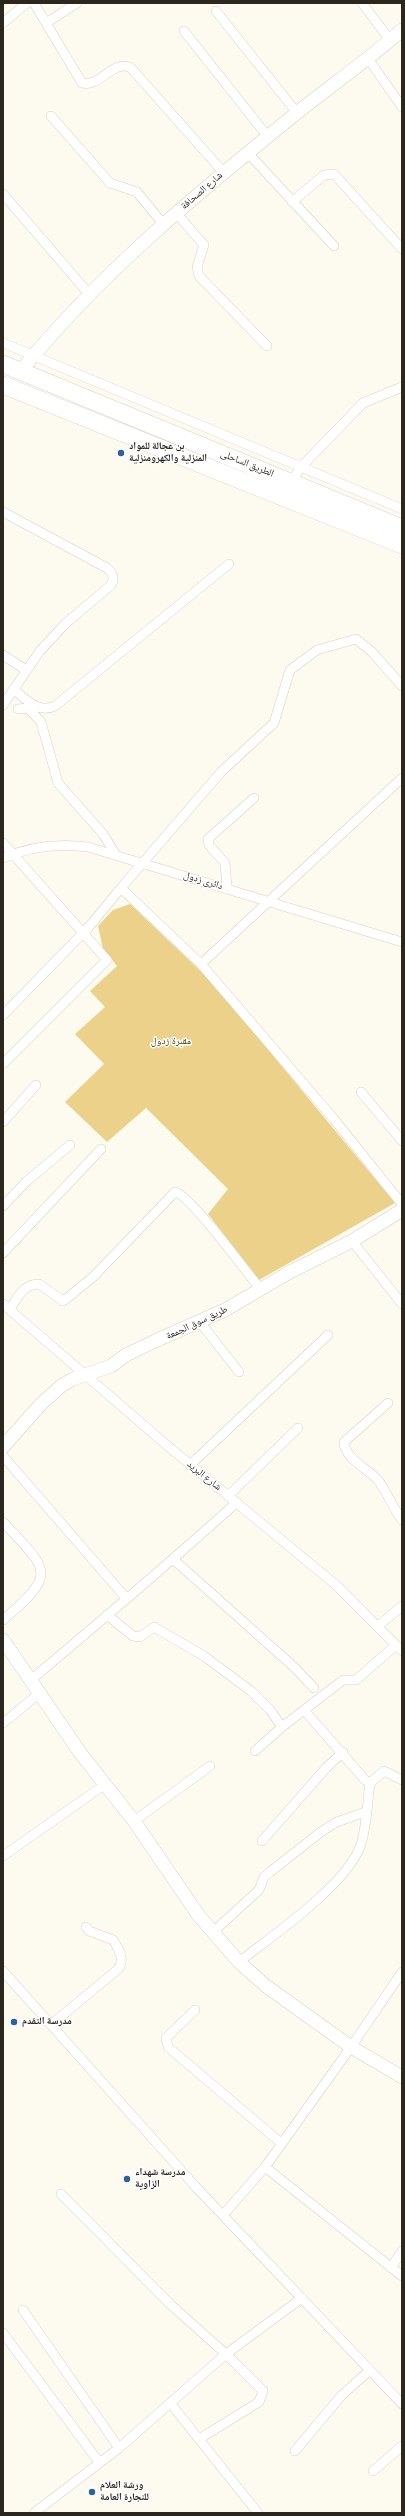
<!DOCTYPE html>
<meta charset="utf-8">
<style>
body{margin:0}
#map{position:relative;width:405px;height:2516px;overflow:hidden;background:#fdfaf0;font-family:"Titillium Web",sans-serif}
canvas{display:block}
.frame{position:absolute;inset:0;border:4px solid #2b271f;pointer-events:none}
</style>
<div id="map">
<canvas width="405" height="2516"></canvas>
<div class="frame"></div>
</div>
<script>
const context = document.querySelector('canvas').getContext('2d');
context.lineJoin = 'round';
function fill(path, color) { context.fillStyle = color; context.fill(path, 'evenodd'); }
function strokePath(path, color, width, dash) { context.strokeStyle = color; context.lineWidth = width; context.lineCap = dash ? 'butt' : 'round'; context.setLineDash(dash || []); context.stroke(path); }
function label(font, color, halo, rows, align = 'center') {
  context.font = font + ' "Titillium Web","Noto Naskh Arabic",sans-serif'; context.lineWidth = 3; context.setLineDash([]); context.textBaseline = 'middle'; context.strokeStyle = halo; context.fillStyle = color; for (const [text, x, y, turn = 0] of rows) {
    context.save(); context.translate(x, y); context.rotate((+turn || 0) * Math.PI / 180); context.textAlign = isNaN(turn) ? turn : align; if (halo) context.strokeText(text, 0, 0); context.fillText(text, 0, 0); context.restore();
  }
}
const green = new Path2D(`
 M 130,904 L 213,983 L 395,1203 L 259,1280 L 208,1214 L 228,1189 L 146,1108 L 107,1142 L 65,1102 L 104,1064 L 75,1034 L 105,1007 L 90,991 L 117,966 L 103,949 L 98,926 L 113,910 Z`);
const street = new Path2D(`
 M 34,3 L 82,83 C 100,88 114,58 131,68 L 224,173
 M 362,3 L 390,40
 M 216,11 L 297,113
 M 3,23 L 27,3
 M 46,23 L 77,3
 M 184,31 L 268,137
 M 367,57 L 402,107
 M 51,116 L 110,183 L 137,192 L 164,225
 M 248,153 L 334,246
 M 3,194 L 89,294
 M 292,202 L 324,175 L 334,174 L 402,249
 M 177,214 L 204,245 L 197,267 L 199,276 L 267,346
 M 3,343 L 402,509
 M 291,482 L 301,467 L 363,403 L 402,387
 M 3,512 L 107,568 C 113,573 115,579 111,585 L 65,624 L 40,651 L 3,705
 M 3,655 L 26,670
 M 402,686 L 372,652 L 356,639 L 317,650 L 290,670 L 274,723 L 221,772 L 121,888 L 201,964 L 333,1118 L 402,1204
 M 13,689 C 26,699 38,714 55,706 L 229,564
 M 18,709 L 28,708 L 41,722 L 58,783 L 103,834 L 116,855
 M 3,843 L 107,960 L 3,1064
 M 3,858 C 31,846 58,843 88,847 L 402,942
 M 227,888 L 225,863 L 209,845 L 208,839 L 254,798
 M 201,964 L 402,778
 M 3,1015 L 88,928 L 121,888
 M 361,1092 L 402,1141
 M 3,1122 L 36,1085
 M 3,1206 L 27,1181 L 70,1145
 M 352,1241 L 402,1304
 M 3,1253 L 101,1149
 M 3,1304 L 169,1447 L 336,1585 L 402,1651
 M 10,1309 C 18,1297 23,1284 39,1284 L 63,1301 L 66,1299 L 93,1277 L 175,1192 C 188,1193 249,1275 261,1290
 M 199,1321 L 239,1372
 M 388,1403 L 344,1442 C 344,1458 368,1469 378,1480 C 387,1492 393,1508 402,1520
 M 3,1456 L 126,1598
 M 190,1465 L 328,1335
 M 228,1496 L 298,1428
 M 3,1522 C 49,1571 58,1573 3,1620
 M 174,1560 L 293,1666 L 314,1688
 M 107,1615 L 133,1636 L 140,1637 L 154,1627 L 204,1656 L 251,1691 L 270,1710 L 282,1727 L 343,1680 L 356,1680 L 396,1645
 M 378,1626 L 402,1606
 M 32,1679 C 101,1621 170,1563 237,1502
 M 305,1711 L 365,1780 L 370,1783 L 384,1771 L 402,1780
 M 3,1723 L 41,1692
 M 255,1751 L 282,1727
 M 134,1821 L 210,1766
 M 262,1841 L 326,1768 L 343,1752
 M 3,1856 L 104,1785
 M 213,1932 L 259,1890 L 264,1877 L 270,1872 L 322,1831 L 337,1822 L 365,1812
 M 239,1962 C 272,1936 345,1886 360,1847 C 367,1828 367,1804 370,1783
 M 3,1971 L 195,2186 L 402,2404
 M 402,1972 L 351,2047 L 265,2167 L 402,2276
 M 195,2010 L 166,2038 L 168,2047 L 281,2143
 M 52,2024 L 117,1970 C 126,1961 119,1949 113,1940 L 89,1931 L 86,1927
 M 61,2194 L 171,2305 L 226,2354 L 263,2391 L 259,2402 L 199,2439
 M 223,2215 L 265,2167
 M 391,2268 L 402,2251
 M 23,2310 L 119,2448
 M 3,2333 L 99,2462
 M 171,2404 L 258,2513
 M 295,2451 L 341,2396 L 370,2370
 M 373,2471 L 402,2446
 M 34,2513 L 119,2448 L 226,2354 L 302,2298`);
const secondary = new Path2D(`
 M 20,372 C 100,273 199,192 298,112 C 332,85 369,59 402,30
 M 3,1447 L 40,1405 L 61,1386 L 73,1379 L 111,1366 L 126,1355 L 155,1341 L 225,1310 L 290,1272 L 352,1241 L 402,1210
 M 3,1640 L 81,1754 L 134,1821 L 199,1916 L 239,1962 L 266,1986 L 351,2047 L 402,2077`);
const highway = new Path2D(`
 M 3,364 L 402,528
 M 3,385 L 402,545`);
const markers = [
 [121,453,4,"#29659c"],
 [14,2022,4,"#29659c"],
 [127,2179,4,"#29659c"],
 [92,2492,4,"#29659c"]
];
const streetNames = [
 ["شارع الصحافة",202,191,-41],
 ["الطريق الساحلى",247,464,22],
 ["دائرى زدول",203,881,17],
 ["طريق سوق الجمعة",197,1323,-25],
 ["شارع البريد",204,1476,39]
];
const poiNames = [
 ["بن عجالة للمواد",129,447],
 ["المنزلية والكهرومنزلية",129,459],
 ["مدرسة التقدم",22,2022],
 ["مدرسة شهداء",135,2173],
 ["الزاوية",135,2185],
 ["ورشة العلام",100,2486],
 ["للنجارة العامة",100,2498]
];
const parkNames = [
 ["مقبرة زدول",171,1042]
];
fill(green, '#ecd18b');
strokePath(street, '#dad1bb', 10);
strokePath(secondary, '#dad1bb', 14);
strokePath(highway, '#dad1bb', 18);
strokePath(street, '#fff', 9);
strokePath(secondary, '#fff', 13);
strokePath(highway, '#fff', 17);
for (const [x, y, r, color] of markers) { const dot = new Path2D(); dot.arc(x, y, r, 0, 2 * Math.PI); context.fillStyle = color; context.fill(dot); strokePath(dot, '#fff', 1.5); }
label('10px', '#2b271f', '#fff', streetNames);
label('bold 10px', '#2b271f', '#fff', poiNames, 'left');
label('10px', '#504015', '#fff', parkNames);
</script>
